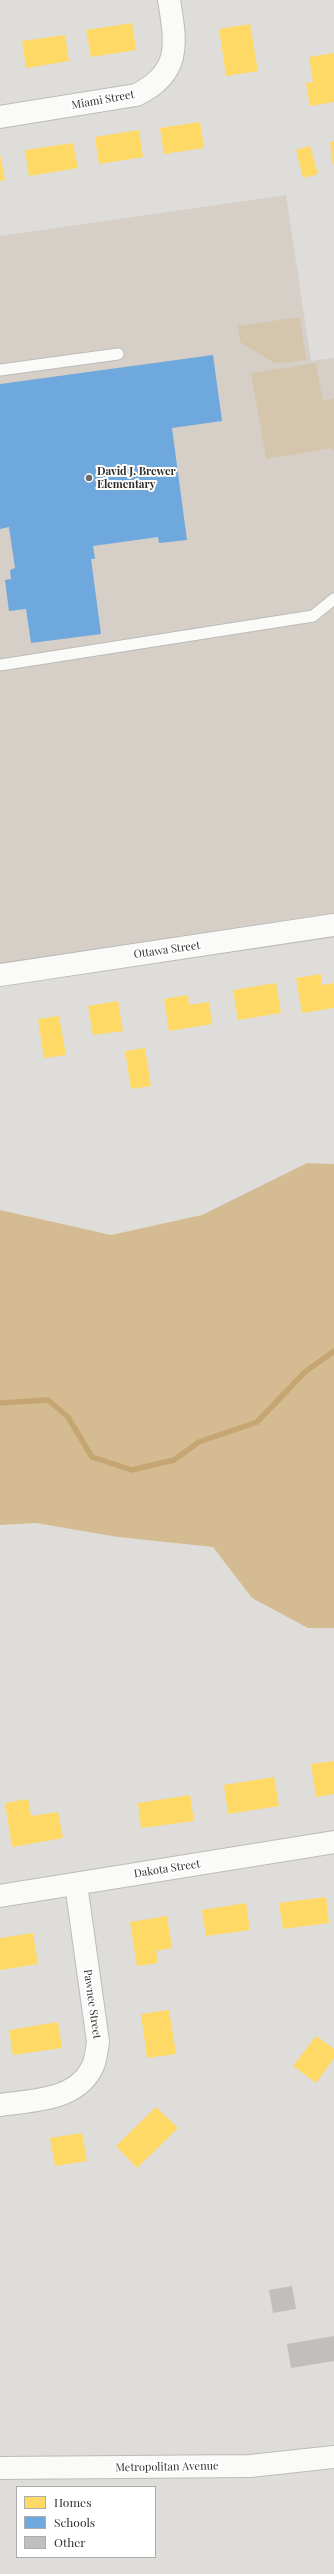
<!DOCTYPE html>
<style>
body{margin:0}
#map{position:relative;width:334px;height:2574px;overflow:hidden;background:#dfddda;font-family:"Playfair Display",serif}
canvas{display:block}
.legend{position:absolute;left:16px;top:2486px;width:140px;height:72px;box-sizing:border-box;background:#fff;border:1px solid #acacab;margin:0;padding:5px 7px;list-style:none;font-size:12px;color:#302f2c}
.legend li{display:flex;align-items:center;gap:8px;height:20px}
.legend b{width:20px;border:1px solid #acacab}
</style>
<div id="map">
<canvas width="334" height="2574"></canvas>
<ul class="legend">
<li><b style="height:11px;background:#ffd966"></b>Homes</li>
<li><b style="height:11px;background:#6fa8dc"></b>Schools</li>
<li><b style="height:11px;background:#c1bfbd"></b>Other</li>
</ul>
</div>
<script>
const context = document.querySelector('canvas').getContext('2d');
context.lineJoin = 'round';
function fill(path, color) { context.fillStyle = color; context.fill(path, 'evenodd'); }
function strokePath(path, color, width, dash) { context.strokeStyle = color; context.lineWidth = width; context.lineCap = dash ? 'butt' : 'round'; context.setLineDash(dash || []); context.stroke(path); }
function label(font, color, halo, rows, align = 'center') {
  context.font = font + ' "Playfair Display",serif'; context.lineWidth = 4; context.setLineDash([]); context.textBaseline = 'middle'; context.strokeStyle = halo; context.fillStyle = color; for (const [text, x, y, turn = 0] of rows) {
    context.save(); context.translate(x, y); context.rotate((+turn || 0) * Math.PI / 180); context.textAlign = isNaN(turn) ? turn : align; if (halo) context.strokeText(text, 0, 0); context.fillText(text, 0, 0); context.restore();
  }
}
const built = new Path2D(`
 M 286,195 L 311,361 L 334,358 L 334,925 L 0,975 L 0,236 Z`);
const green = new Path2D(`
 M 300,317 L 306,360 L 276,364 L 240,342 L 238,326 Z
 M 316,363 L 323,401 L 334,398 L 334,451 L 332,448 L 266,459 L 251,373 Z`);
const forest = new Path2D(`
 M 307,1163 L 334,1164 L 334,1628 L 308,1628 L 252,1598 L 213,1547 L 118,1537 L 36,1523 L 0,1525 L 0,1210 L 111,1235 L 202,1215 Z`);
const homes = new Path2D(`
 M 132,23 L 136,50 L 91,57 L 86,30 Z
 M 250,24 L 258,71 L 226,76 L 219,29 Z
 M 65,35 L 69,61 L 26,68 L 22,41 Z
 M 334,53 L 334,102 L 310,106 L 306,83 L 313,82 L 309,57 Z
 M 200,122 L 204,148 L 164,154 L 160,128 Z
 M 139,130 L 143,157 L 99,164 L 95,137 Z
 M 334,141 L 334,165 L 333,165 L 330,142 Z
 M 73,143 L 78,168 L 29,176 L 25,150 Z
 M 310,146 L 318,174 L 303,178 L 296,150 Z
 M 0,154 L 5,180 L 0,181 Z
 M 321,974 L 322,985 L 334,983 L 334,1008 L 302,1013 L 296,978 Z
 M 276,983 L 281,1013 L 238,1020 L 233,990 Z
 M 188,995 L 189,1005 L 209,1002 L 212,1024 L 169,1031 L 164,999 Z
 M 118,1001 L 123,1031 L 93,1035 L 88,1006 Z
 M 59,1016 L 66,1055 L 44,1058 L 38,1019 Z
 M 145,1048 L 151,1086 L 131,1089 L 125,1051 Z
 M 334,1761 L 334,1794 L 316,1797 L 311,1764 Z
 M 274,1777 L 279,1806 L 228,1814 L 224,1785 Z
 M 190,1795 L 194,1821 L 141,1828 L 138,1803 Z
 M 28,1799 L 31,1816 L 58,1812 L 63,1838 L 12,1847 L 5,1803 Z
 M 326,1897 L 329,1923 L 283,1929 L 279,1903 Z
 M 246,1903 L 250,1930 L 206,1936 L 202,1910 Z
 M 167,1916 L 172,1948 L 156,1951 L 158,1963 L 137,1966 L 130,1922 Z
 M 33,1933 L 38,1964 L 0,1970 L 0,1938 Z
 M 169,2010 L 176,2054 L 147,2058 L 141,2014 Z
 M 58,2022 L 62,2048 L 13,2055 L 9,2030 Z
 M 316,2036 L 334,2049 L 334,2058 L 316,2083 L 293,2066 Z
 M 156,2107 L 178,2128 L 137,2168 L 116,2146 Z
 M 82,2133 L 87,2161 L 55,2166 L 50,2138 Z`);
const schools = new Path2D(`
 M 213,355 L 222,421 L 172,428 L 187,540 L 159,543 L 158,537 L 93,546 L 95,559 L 91,559 L 101,634 L 31,643 L 26,609 L 9,611 L 5,580 L 11,579 L 10,570 L 15,568 L 9,527 L 0,529 L 0,384 Z`);
const stream = new Path2D(`
 M 0,1403 L 48,1400 L 68,1417 L 92,1457 L 132,1470 L 174,1460 L 199,1442 L 257,1422 L 305,1372 L 334,1351`);
const building = new Path2D(`
 M 292,2286 L 296,2309 L 273,2313 L 269,2290 Z
 M 334,2336 L 334,2361 L 291,2368 L 287,2344 Z`);
const service = new Path2D(`
 M 0,370 L 118,354
 M 0,665 L 313,616 L 334,599`);
const minor = new Path2D(`
 M 0,117 L 136,95 C 182,73 176,43 169,0
 M 0,975 L 334,925
 M 0,1896 L 334,1842
 M 0,2105 C 33,2100 80,2101 94,2063 C 96,2057 97,2049 98,2042 L 76,1884
 M 0,2468 L 250,2466 L 334,2457`);
const markers = [
 [89,478,4,"#6d6c69"]
];
const streetNames = [
 ["Miami Street",103,100,-10],
 ["Ottawa Street",167,950,-8],
 ["Dakota Street",167,1869,-9],
 ["Pawnee Street",92,2004,82],
 ["Metropolitan Avenue",167,2467,-1]
];
const poiNames = [
 ["David J. Brewer",97,472],
 ["Elementary",97,485]
];
fill(built, '#d5cfc8');
fill(green, '#d6c5ad');
fill(forest, '#d5bb92');
fill(homes, '#ffd966');
fill(schools, '#6fa8dc');
strokePath(stream, '#c5a672', 5.5);
fill(building, '#c1bfbd');
strokePath(service, '#bdbbb8', 13);
strokePath(minor, '#bdbbb8', 24);
strokePath(service, '#fafaf9', 11);
strokePath(minor, '#fafaf9', 22);
for (const [x, y, r, color] of markers) { const dot = new Path2D(); dot.arc(x, y, r, 0, 2 * Math.PI); context.fillStyle = color; context.fill(dot); strokePath(dot, '#fff', 1.5); }
label('11px', '#302f2c', '#fff', streetNames);
label('bold 11px', '#302f2c', '#fff', poiNames, 'left');
</script>
